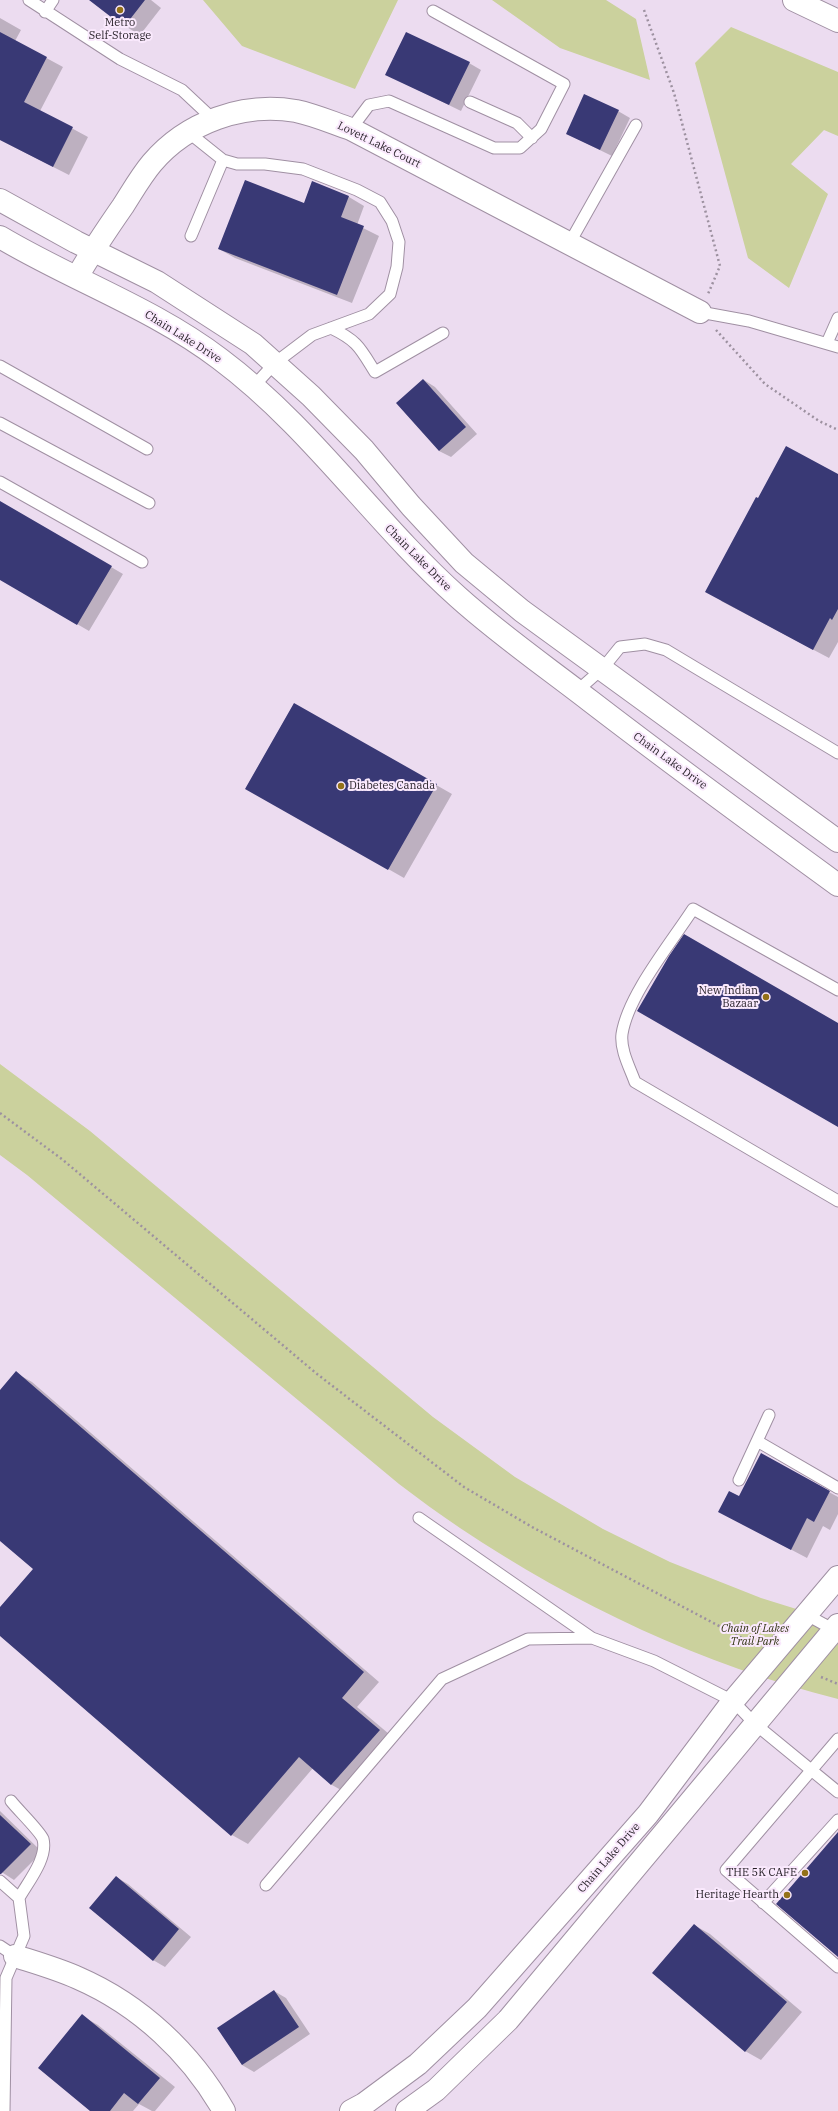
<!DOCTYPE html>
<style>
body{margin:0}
canvas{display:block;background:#ecdcf0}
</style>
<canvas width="838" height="2111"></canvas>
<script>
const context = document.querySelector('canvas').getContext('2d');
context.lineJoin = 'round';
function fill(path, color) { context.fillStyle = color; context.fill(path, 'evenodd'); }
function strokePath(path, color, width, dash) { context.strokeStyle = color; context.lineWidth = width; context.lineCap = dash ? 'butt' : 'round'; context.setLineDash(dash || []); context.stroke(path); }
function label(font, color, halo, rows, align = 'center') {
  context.font = font + ' "IBM Plex Serif",serif'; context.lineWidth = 4; context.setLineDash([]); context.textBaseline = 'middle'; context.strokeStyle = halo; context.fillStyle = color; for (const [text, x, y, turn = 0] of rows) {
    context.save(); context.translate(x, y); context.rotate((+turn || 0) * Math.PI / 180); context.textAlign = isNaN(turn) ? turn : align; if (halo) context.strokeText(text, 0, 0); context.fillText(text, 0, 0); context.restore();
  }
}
const green = new Path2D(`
 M 203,0 L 398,0 L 355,89 L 242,46 Z
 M 492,0 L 606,0 L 636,19 L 650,80 L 560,48 Z
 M 731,27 L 838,72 L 838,136 L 824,130 L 791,164 L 828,194 L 789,288 L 748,258 L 695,63 Z
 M 0,1064 L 90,1131 L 433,1417 L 515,1477 L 603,1529 L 670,1562 L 761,1598 L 838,1622 L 838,1699 C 703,1665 575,1605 460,1528 C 439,1514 419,1499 399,1484 L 27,1175 L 0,1155 Z`);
const shadow = new Path2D(`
 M 91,0 L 151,0 L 161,8 L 140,35 L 125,26 Z
 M 0,18 L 21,30 L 15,41 L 63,67 L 40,111 L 88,137 L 69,175 L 0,140 Z
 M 469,63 L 481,70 L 461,111 L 387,75 Z
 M 618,111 L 630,118 L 612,156 L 567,134 Z
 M 312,183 L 349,197 L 364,206 L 357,225 L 379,236 L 352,303 L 235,258 L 219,249 L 304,204 Z
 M 424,380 L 435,387 L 477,434 L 451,457 L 439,451 Z
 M 838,476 L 838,642 L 829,658 L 721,601 L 758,500 Z
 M 0,502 L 123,574 L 89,631 L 0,579 Z
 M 294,704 L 452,794 L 404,878 L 246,788 Z
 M 16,1373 L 32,1382 L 379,1682 L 357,1707 L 395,1739 L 348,1794 L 332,1785 L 313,1768 L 248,1844 L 232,1835 L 0,1635 L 0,1609 L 34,1569 L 0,1540 L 0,1391 Z
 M 762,1455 L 838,1497 L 838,1514 L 830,1530 L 823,1526 L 807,1558 L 735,1520 L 739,1498 Z
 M 0,1811 L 42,1852 L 14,1880 L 0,1871 Z
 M 116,1877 L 128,1884 L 191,1937 L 165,1967 L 153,1960 Z
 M 694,1925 L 710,1934 L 802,2012 L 761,2060 L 745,2051 Z
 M 274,1991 L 286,1998 L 310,2034 L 254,2072 L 242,2065 L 218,2028 Z
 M 82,2016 L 98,2025 L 175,2087 L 155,2111 L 152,2111 L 139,2104 L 133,2111 L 92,2111 Z`);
const building = new Path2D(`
 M 89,0 L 145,0 L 124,27 Z
 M 0,32 L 47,57 L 24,102 L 73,127 L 53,167 L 0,140 Z
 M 406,32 L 470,62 L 449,105 L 385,75 Z
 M 584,94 L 619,110 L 600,150 L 566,134 Z
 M 245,180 L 304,203 L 312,181 L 349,196 L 341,217 L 364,226 L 337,295 L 218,249 Z
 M 423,379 L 466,427 L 439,451 L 396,403 Z
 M 786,446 L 838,474 L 838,609 L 832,620 L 830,618 L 813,650 L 705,592 L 756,497 L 758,498 Z
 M 0,501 L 112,566 L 77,625 L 0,580 Z
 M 294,703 L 437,784 L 388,870 L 245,789 Z
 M 684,934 L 838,1023 L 838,1127 L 637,1011 L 669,956 Z
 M 16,1371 L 364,1672 L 342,1698 L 380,1730 L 331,1785 L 299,1757 L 231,1836 L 0,1636 L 0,1607 L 33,1569 L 0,1541 L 0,1390 Z
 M 761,1453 L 830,1491 L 814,1522 L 807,1518 L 791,1550 L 718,1512 L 729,1491 L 739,1496 Z
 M 0,1815 L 31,1844 L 1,1874 L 0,1874 Z
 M 838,1832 L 838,1957 L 776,1904 Z
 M 116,1876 L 179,1929 L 153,1961 L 89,1908 Z
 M 694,1924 L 787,2002 L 745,2052 L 652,1973 Z
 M 274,1990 L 299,2027 L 242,2065 L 217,2028 Z
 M 82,2014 L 160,2078 L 138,2104 L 124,2093 L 110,2111 L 90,2111 L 38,2068 Z`);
const path = new Path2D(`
 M 644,10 L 674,93 L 720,266 L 708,294
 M 716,330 L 765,384 L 819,421 L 838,430
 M 0,1113 L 63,1160 L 317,1374 L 464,1487 L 532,1527 L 755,1645
 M 821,1677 L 838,1684`);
const lane = new Path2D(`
 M 29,0 L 120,59 L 182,90 L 213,119
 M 45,12 L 53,0
 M 470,102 L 517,123 L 532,138
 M 351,129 L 369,105 L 389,101 L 494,148 L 520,148 L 541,129 L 564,84 L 433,11
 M 188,132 L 223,160 L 237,164 L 265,164 L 303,169 L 357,190 L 380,202 L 392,221 L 399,242 L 397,267 L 390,294 L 369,314 L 312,335 L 275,363 L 254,386
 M 191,236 L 223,160
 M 569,244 L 636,125
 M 700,312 L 749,321 L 838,347
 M 331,328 C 358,341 360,348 375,372 L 443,333
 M 827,343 L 838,318
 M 0,366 L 147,449
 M 0,423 L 149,503
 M 0,482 L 142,562
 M 577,691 L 603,668 L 620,647 L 645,644 L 666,650 L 838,753
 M 838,990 L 693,909 C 671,943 628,995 622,1034 C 620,1050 630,1068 635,1082 L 838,1201
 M 757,1441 L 769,1415
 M 739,1480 L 757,1441 L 838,1488
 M 419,1518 L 592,1638
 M 807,1615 L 836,1631
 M 838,1739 L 726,1870 L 838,1967
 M 11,1801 C 17,1809 40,1831 43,1839 C 48,1858 28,1882 19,1898
 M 0,1881 L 19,1898 L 24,1936 L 6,1978 L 4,2111
 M 266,1885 L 442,1679 L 528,1639 L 592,1638 L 654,1661 L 733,1701 L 755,1724 L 838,1792
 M 763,1903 L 838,1820
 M 0,1946 L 15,1956`);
const street = new Path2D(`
 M 77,277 C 91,253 107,229 123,206 C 132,192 141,176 152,163 C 187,122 243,102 296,111 C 315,115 333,123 351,129 L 700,312
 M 15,1956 C 37,1963 58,1969 78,1978 C 140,2005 191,2053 224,2111`);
const secondary = new Path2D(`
 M 0,200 L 76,242 L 157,282 L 253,344 L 311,396 L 364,450 L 411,506 L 464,563 L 522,611 L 838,841
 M 0,237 C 72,280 153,308 220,359 C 311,427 374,522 458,597 C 499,634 545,666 589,700 C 671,763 754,824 838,885
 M 351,2111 L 364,2104 L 418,2064 L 477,2008 L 648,1814 L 733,1701 L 838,1577
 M 407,2111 L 436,2090 L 508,2020 L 838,1625`);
const highway = new Path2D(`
 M 794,0 L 838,21`);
const markers = [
 [120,10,4,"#937118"],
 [341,786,4,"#937118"],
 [766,997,4,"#937118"],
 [805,1873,4,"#937118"],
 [787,1895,4,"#937118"]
];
const poiNames = [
 ["Metro",120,23,"center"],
 ["Self-Storage",120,36,"center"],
 ["Diabetes Canada",349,786,"left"],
 ["New Indian",758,991],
 ["Bazaar",758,1004],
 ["THE 5K CAFE",797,1873],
 ["Heritage Hearth",779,1895]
];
const streetNames = [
 ["Lovett Lake Court",379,145,26],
 ["Chain Lake Drive",183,337,32],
 ["Chain Lake Drive",418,558,45],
 ["Chain Lake Drive",670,761,36],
 ["Chain Lake Drive",609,1858,-49]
];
const parkNames = [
 ["Chain of Lakes",755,1629],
 ["Trail Park",755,1642]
];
fill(green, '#cbd19d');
fill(shadow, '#0003');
fill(building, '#393975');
strokePath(lane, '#a090a3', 13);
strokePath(street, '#a090a3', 24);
strokePath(secondary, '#a090a3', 24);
strokePath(highway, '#a090a3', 24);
strokePath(path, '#9d91a0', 2.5, [2, 3]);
strokePath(lane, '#fff', 11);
strokePath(street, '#fff', 22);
strokePath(secondary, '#fff', 22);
strokePath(highway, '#fff', 22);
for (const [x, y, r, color] of markers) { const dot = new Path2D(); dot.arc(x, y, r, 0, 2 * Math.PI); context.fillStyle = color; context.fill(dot); strokePath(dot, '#fae9fd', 1.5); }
label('11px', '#241e25', '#fae9fd', poiNames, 'right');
label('11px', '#241e25', '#fae9fd', streetNames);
label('italic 11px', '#333514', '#fae9fd', parkNames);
</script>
